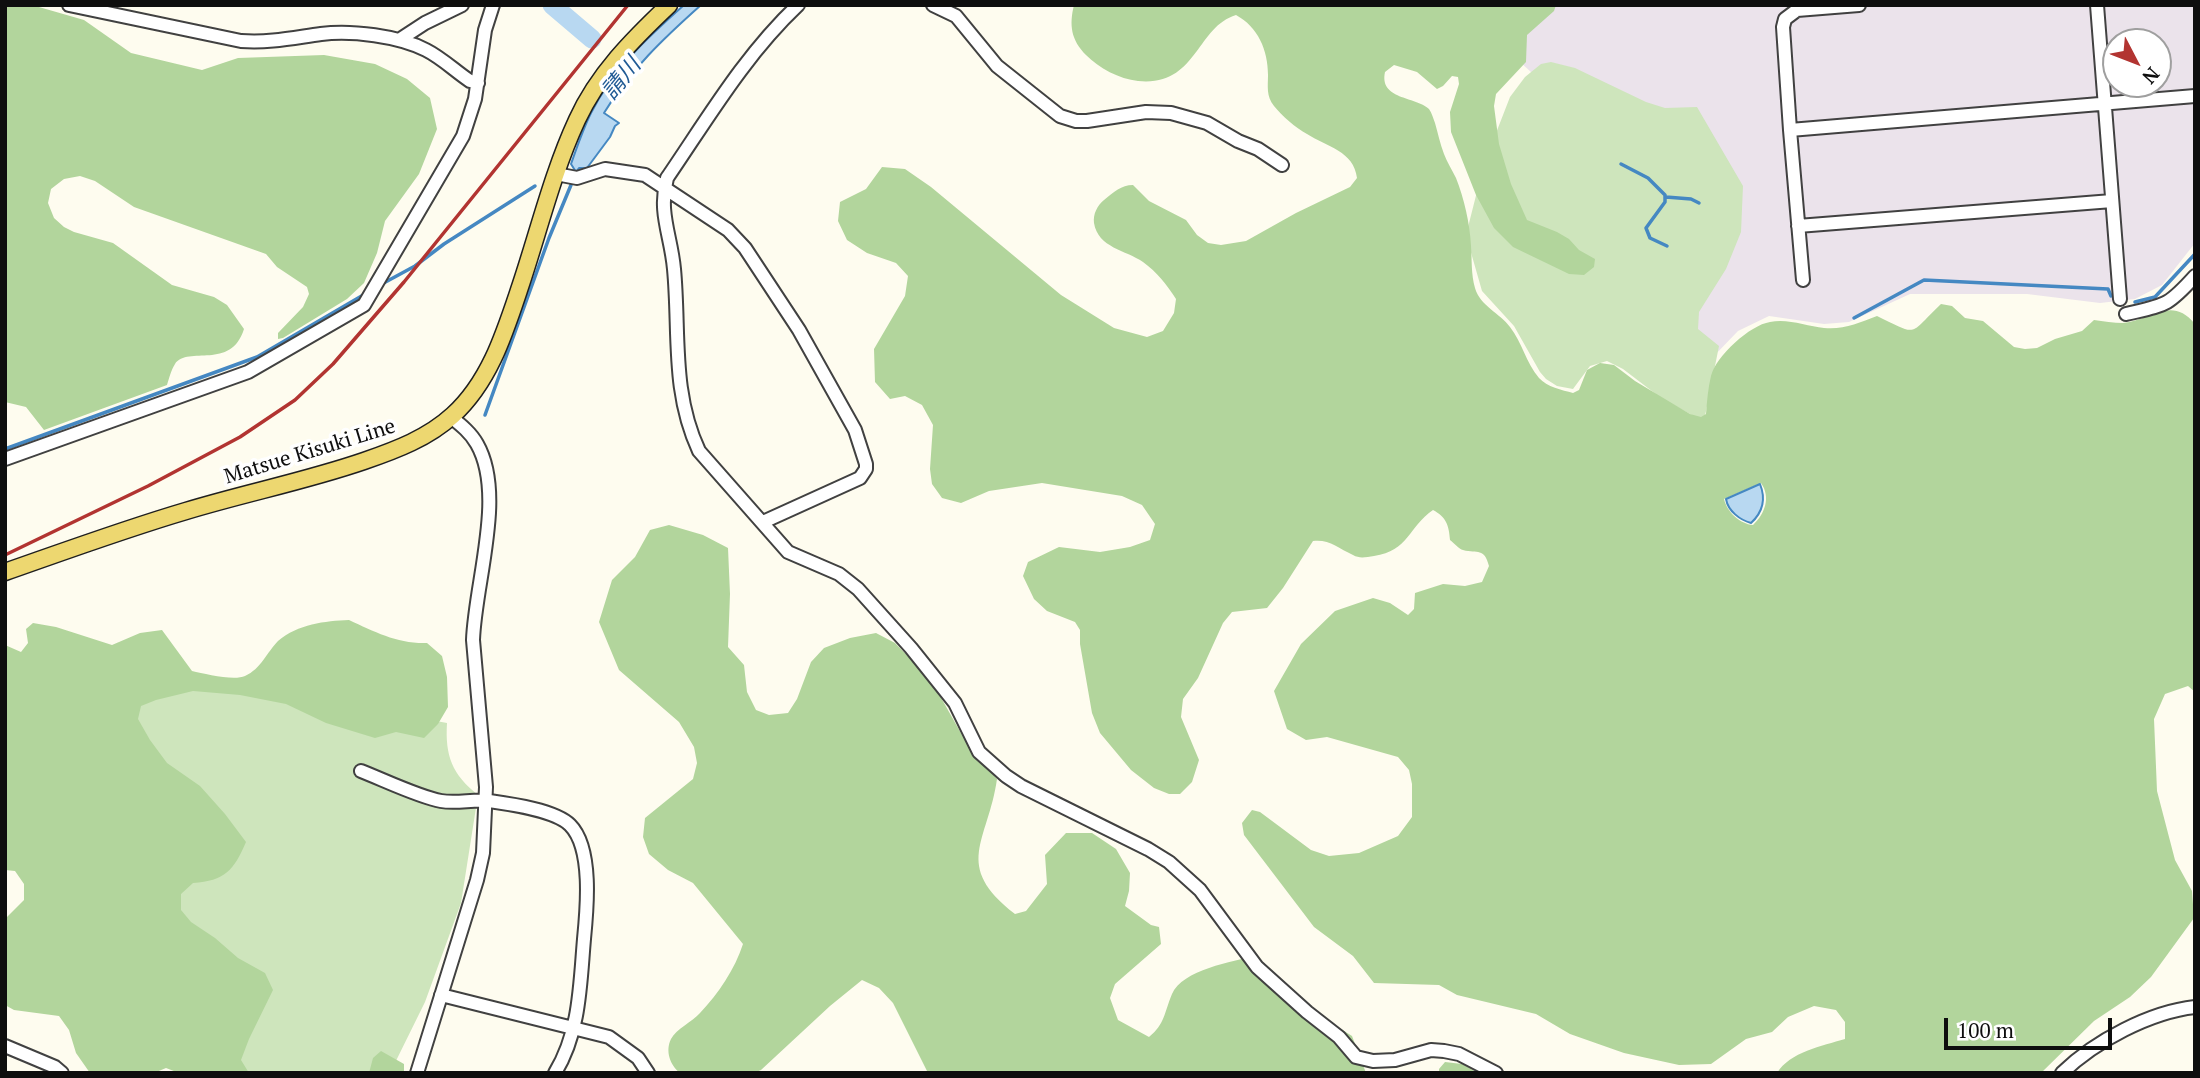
<!DOCTYPE html>
<meta charset="utf-8">
<style>
body{margin:0}
#map{position:relative;width:2200px;height:1078px;overflow:hidden;background:#fefcef;font-family:"PT Serif",serif}
canvas{display:block}
.frame{position:absolute;inset:0;border:7px solid #0e0e0e;pointer-events:none}
.north{position:absolute;left:2102px;top:28px;width:70px;height:70px;box-sizing:border-box;background:#fff;border:2px solid #9f9f9f;border-radius:50%;rotate:132deg;font-size:19px;font-weight:700;line-height:28px;text-align:center;color:#0e0e0e}
.north::after{content:'';display:block;margin:auto;width:24px;height:32px;background:#b23431;clip-path:polygon(50% 0,100% 100%,50% 72%,0 100%)}
.scale{position:absolute;left:1944px;top:1018px;width:168px;height:32px;box-sizing:border-box;border:4px solid #0e0e0e;border-top:0;padding-left:9px;font-size:21px;line-height:24px;white-space:nowrap;color:#0e0e0e;-webkit-text-stroke:5px #fff;paint-order:stroke}
</style>
<div id="map">
<canvas width="2200" height="1078"></canvas>
<div class="frame"></div>
<div class="north">N</div>
<div class="scale">100 m</div>
</div>
<script>
const context = document.querySelector('canvas').getContext('2d');
context.lineJoin = 'round';
function fill(path, color) { context.fillStyle = color; context.fill(path, 'evenodd'); }
function strokePath(path, color, width, dash) { context.strokeStyle = color; context.lineWidth = width; context.lineCap = dash ? 'butt' : 'round'; context.setLineDash(dash || []); context.stroke(path); }
function label(font, color, halo, rows, align = 'center') {
  context.font = font + ' "PT Serif","Noto Sans JP",serif'; context.lineWidth = 7; context.setLineDash([]); context.textBaseline = 'middle'; context.strokeStyle = halo; context.fillStyle = color; for (const [text, x, y, turn = 0] of rows) {
    context.save(); context.translate(x, y); context.rotate((+turn || 0) * Math.PI / 180); context.textAlign = isNaN(turn) ? turn : align; if (halo) context.strokeText(text, 0, 0); context.fillText(text, 0, 0); context.restore();
  }
}
const industrial = new Path2D(`
 M 1540,5 L 2195,5 L 2195,243 L 2162,285 L 2135,299 L 2100,303 L 2027,294 L 1910,294 L 1849,322 L 1824,324 L 1769,316 L 1738,331 L 1712,358 L 1534,106 L 1531,72 L 1520,62 L 1524,41 ZM 2116,42 L 2158,42 L 2158,84 L 2116,84 Z`);
const green = new Path2D(`
 M 1551,62 L 1575,68 L 1646,102 L 1665,108 L 1697,107 L 1743,186 L 1741,232 L 1726,269 L 1699,312 L 1698,329 L 1719,346 L 1705,416 L 1699,419 L 1661,398 L 1623,369 L 1607,361 L 1590,366 L 1573,389 L 1557,386 L 1546,379 L 1540,372 L 1514,326 L 1482,291 L 1466,235 L 1484,164 L 1510,97 L 1525,77 L 1541,64 Z
 M 247,686 L 447,723 C 445,756 452,774 478,795 L 461,903 L 425,1002 L 390,1073 L 225,1073 L 171,933 L 132,753 L 127,695 Z`);
const forest = new Path2D(`
 M 5,5 L 32,5 L 84,20 L 131,53 L 202,70 L 238,58 L 324,55 L 375,64 L 407,79 L 430,98 L 437,129 L 419,174 L 385,221 L 377,253 L 364,283 L 347,299 L 283,338 L 278,339 L 278,333 L 303,307 L 309,294 L 307,287 L 277,267 L 266,254 L 134,207 L 95,181 L 80,176 L 64,179 L 51,189 L 48,203 L 54,218 L 64,227 L 74,232 L 113,243 L 172,285 L 214,297 L 227,305 L 244,329 C 231,371 188,345 175,364 C 171,370 169,379 167,385 L 44,430 L 26,407 L 5,402 Z
 M 1074,5 L 1556,5 L 1554,11 L 1527,35 L 1526,62 L 1496,94 L 1494,106 L 1499,144 L 1511,184 L 1527,220 L 1557,232 L 1569,239 L 1579,250 L 1595,259 L 1594,267 L 1584,275 L 1569,274 L 1513,247 L 1494,228 L 1476,195 L 1451,132 L 1450,112 L 1459,84 L 1458,77 L 1452,76 L 1443,86 L 1437,89 L 1417,72 L 1394,65 L 1385,72 C 1379,100 1415,96 1429,109 C 1432,113 1433,118 1435,123 C 1438,133 1440,144 1444,154 C 1447,162 1452,170 1456,178 C 1464,198 1470,224 1471,246 C 1472,260 1471,274 1475,288 C 1480,306 1500,313 1510,327 C 1522,342 1526,363 1539,378 C 1547,387 1562,390 1573,393 L 1579,390 L 1587,370 L 1600,363 L 1614,365 L 1635,381 L 1690,414 L 1701,417 L 1706,414 C 1707,401 1708,388 1711,376 C 1716,356 1750,325 1770,322 C 1787,318 1807,326 1824,328 C 1843,330 1859,323 1877,316 C 1920,337 1908,335 1941,304 L 1952,306 L 1965,318 L 1983,321 L 2014,347 L 2025,349 L 2037,348 L 2055,339 L 2082,331 L 2094,320 C 2103,321 2114,323 2123,323 C 2151,320 2172,295 2195,324 L 2195,692 L 2188,686 L 2165,694 L 2154,719 L 2157,791 L 2175,860 L 2192,891 L 2194,918 L 2151,977 L 2130,997 L 2094,1021 L 2041,1073 L 1777,1073 C 1790,1052 1822,1046 1845,1039 L 1845,1022 L 1836,1010 L 1814,1006 L 1788,1017 L 1772,1032 L 1746,1039 L 1711,1064 L 1679,1065 L 1624,1053 L 1570,1034 L 1536,1014 L 1457,995 L 1439,985 L 1374,983 L 1353,956 L 1314,927 L 1244,835 L 1242,823 L 1252,810 L 1260,812 L 1311,850 L 1329,856 L 1359,853 L 1398,836 L 1412,817 L 1412,784 L 1409,770 L 1398,757 L 1327,737 L 1306,740 L 1287,729 L 1274,691 L 1301,644 L 1335,611 L 1373,598 L 1390,603 L 1408,615 L 1414,609 L 1415,593 L 1443,584 L 1465,586 L 1482,582 L 1489,566 C 1484,547 1478,554 1463,550 C 1459,549 1454,543 1450,540 C 1449,525 1446,517 1433,510 C 1408,527 1409,551 1374,556 C 1366,557 1360,559 1353,555 C 1338,548 1329,539 1313,541 L 1283,588 L 1267,608 L 1232,612 L 1223,623 L 1198,678 L 1183,699 L 1181,717 L 1199,760 L 1192,782 L 1180,794 L 1169,794 L 1154,788 L 1131,770 L 1100,733 L 1092,713 L 1080,644 L 1080,630 L 1075,622 L 1047,611 L 1034,599 L 1023,576 L 1028,562 L 1059,547 L 1100,552 L 1130,547 L 1150,540 L 1155,524 L 1142,505 L 1122,496 L 1042,483 L 989,491 L 961,503 L 942,498 L 932,484 L 930,469 L 933,425 L 922,405 L 905,396 L 890,399 L 875,382 L 874,349 L 905,296 L 908,276 L 896,263 L 867,253 L 847,240 L 838,221 L 840,202 L 866,189 L 882,167 L 905,169 L 931,187 L 1061,295 L 1114,328 L 1147,337 L 1163,331 L 1174,313 L 1176,299 C 1167,285 1157,272 1143,262 C 1126,250 1098,248 1094,223 C 1093,214 1097,206 1104,200 C 1114,192 1121,185 1133,185 L 1149,201 L 1186,220 L 1197,235 L 1208,243 L 1221,245 L 1246,241 L 1296,213 L 1350,187 L 1357,178 C 1354,151 1327,147 1307,134 C 1296,128 1282,116 1274,106 C 1266,96 1268,86 1268,75 C 1268,50 1258,27 1236,15 C 1196,27 1197,87 1138,81 C 1119,79 1099,68 1086,55 C 1071,40 1069,25 1074,5 ZM 1761,483 C 1771,497 1765,514 1753,525 C 1740,524 1727,512 1724,499 Z
 M 669,525 L 703,535 L 728,548 L 730,594 L 728,647 L 744,665 L 747,692 L 756,710 L 769,715 L 788,713 L 797,699 L 811,662 L 824,648 L 850,638 L 876,633 L 895,643 L 931,680 L 966,742 L 997,779 C 988,842 952,865 1015,914 L 1026,911 L 1047,884 L 1045,855 L 1066,833 L 1092,833 L 1116,849 L 1130,873 L 1129,891 L 1125,906 L 1151,925 L 1159,927 L 1161,944 L 1115,984 L 1110,998 L 1118,1020 L 1149,1037 C 1165,1024 1164,1013 1172,994 C 1182,970 1233,961 1256,956 L 1319,1015 L 1352,1036 L 1366,1073 L 928,1073 L 893,1003 L 879,988 L 862,980 L 830,1006 L 761,1070 L 754,1073 L 680,1073 C 670,1065 665,1051 671,1039 C 676,1029 692,1022 700,1013 C 718,994 735,969 743,944 L 693,883 L 668,870 L 649,854 L 643,837 L 645,818 L 693,779 L 697,763 L 694,747 L 679,722 L 619,670 L 599,622 L 612,580 L 635,557 L 650,530 Z
 M 349,620 C 375,632 398,644 427,643 L 442,656 L 447,677 L 448,707 L 438,724 L 424,738 L 396,732 L 375,738 L 326,723 L 286,704 L 240,695 L 193,691 L 156,700 L 141,706 L 138,719 L 150,740 L 167,763 L 200,786 L 225,814 L 246,842 C 234,870 225,881 193,883 L 181,894 L 181,910 L 191,922 L 215,938 L 238,958 L 265,973 L 273,990 L 249,1039 L 241,1060 L 249,1073 L 179,1073 L 166,1068 L 154,1073 L 90,1073 L 76,1053 L 69,1030 L 59,1016 L 14,1010 L 5,1005 L 5,919 L 24,900 L 24,884 L 15,871 L 5,870 L 5,645 L 21,652 L 28,643 L 26,629 L 33,623 L 56,627 L 112,645 L 140,633 L 162,630 L 192,671 C 205,674 234,681 245,676 C 261,669 267,652 278,641 C 298,624 325,621 349,620 Z
 M 381,1051 L 404,1064 L 404,1073 L 369,1073 L 373,1058 Z
 M 1445,1062 L 1462,1064 L 1478,1073 L 1439,1073 L 1439,1069 Z`);
const water = new Path2D(`
 M 684,5 L 701,5 C 664,38 630,70 604,113 L 619,123 L 615,126 L 610,137 L 587,168 L 579,168 L 576,172 L 571,164 C 577,147 583,129 591,113 C 613,69 648,37 684,5 Z
 M 1760,484 C 1766,499 1763,512 1751,523 C 1740,520 1728,511 1726,499 Z`);
const stream = new Path2D(`
 M 1621,164 L 1648,178 L 1665,195 L 1665,202 L 1646,228 L 1650,238 L 1667,246
 M 1666,197 L 1691,199 L 1699,203
 M 380,285 L 415,266 L 444,244 L 535,186
 M 2135,302 L 2155,297 L 2195,254
 M 1854,318 L 1924,280 L 2108,289 L 2111,296
 M 485,415 L 549,238 L 571,185
 M 5,449 L 257,357 L 365,294`);
const river = new Path2D(`
 M 552,5 L 592,39`);
const minor = new Path2D(`
 M 69,5 L 241,41 C 270,43 292,38 321,34 C 351,30 399,36 426,50 C 442,58 455,71 470,81 L 478,83
 M 798,5 C 745,55 708,118 667,178 C 658,213 671,235 674,269 C 680,332 671,391 699,451 L 788,552 L 839,574 L 858,589 L 911,648 L 955,703 L 979,752 L 1006,776 L 1021,786 L 1148,849 L 1169,862 L 1200,890 L 1257,967 L 1307,1012 L 1339,1037 L 1356,1057 L 1373,1061 L 1395,1060 L 1431,1050 L 1444,1051 L 1459,1054 L 1496,1073
 M 933,5 L 956,16 L 997,66 L 1060,116 L 1076,121 L 1087,121 L 1146,112 L 1171,113 L 1207,123 L 1238,141 L 1258,149 L 1282,165
 M 1859,5 L 1797,10 L 1785,19 L 1783,27 L 1790,130 L 2195,96
 M 2097,5 L 2120,299
 M 399,40 L 425,23 L 462,5
 M 1790,130 L 1803,280
 M 556,174 L 577,178 L 605,169 L 645,175 L 651,179 L 728,230 L 745,248 L 799,330 L 855,430 L 866,464 L 866,469 L 860,478 L 763,522
 M 1798,226 L 2112,201
 M 2126,314 C 2165,305 2167,307 2195,276
 M 5,459 L 248,372 L 364,305 L 463,136 L 475,99 L 485,30 L 493,5
 M 361,771 C 384,780 419,797 441,801 C 457,804 473,799 489,801 C 510,804 555,810 570,825 C 593,848 587,909 584,939 C 580,985 580,1032 555,1073
 M 441,995 L 609,1037 L 638,1058 L 648,1073
 M 5,1046 L 55,1067 L 62,1073
 M 417,1073 L 477,880 L 483,853 L 486,787 L 473,640 C 475,582 506,495 477,444 C 471,433 461,425 451,417
 M 2062,1073 C 2095,1041 2150,1012 2195,1007`);
const major = new Path2D(`
 M 5,572 C 65,551 125,529 186,511 C 245,493 306,481 364,461 C 396,450 428,438 453,415 C 489,382 504,335 519,290 C 538,234 552,174 577,120 C 598,74 633,39 669,5`);
const rail = new Path2D(`
 M 5,555 L 148,486 L 240,437 L 295,400 L 333,364 L 404,282 L 628,5`);
const streetNames = [
 ["Matsue Kisuki Line",310,452,-17]
];
const waterNames = [
 ["請川",622,79,-51]
];
fill(industrial, '#ebe3eb');
fill(green, '#cee5bc');
fill(forest, '#b2d59c');
fill(water, '#b8d8f1');
strokePath(water, '#4588c2', 2);
strokePath(stream, '#4588c2', 3.5);
strokePath(river, '#b8d8f1', 19);
strokePath(minor, '#414141', 16);
strokePath(major, '#1f1f1f', 19);
strokePath(minor, '#fff', 12);
strokePath(major, '#edd770', 16);
strokePath(rail, '#b23431', 3.5);
label('21px', '#0e0e0e', '#fff', streetNames);
label('italic 23px', '#215b95', '#fff', waterNames);
</script>
